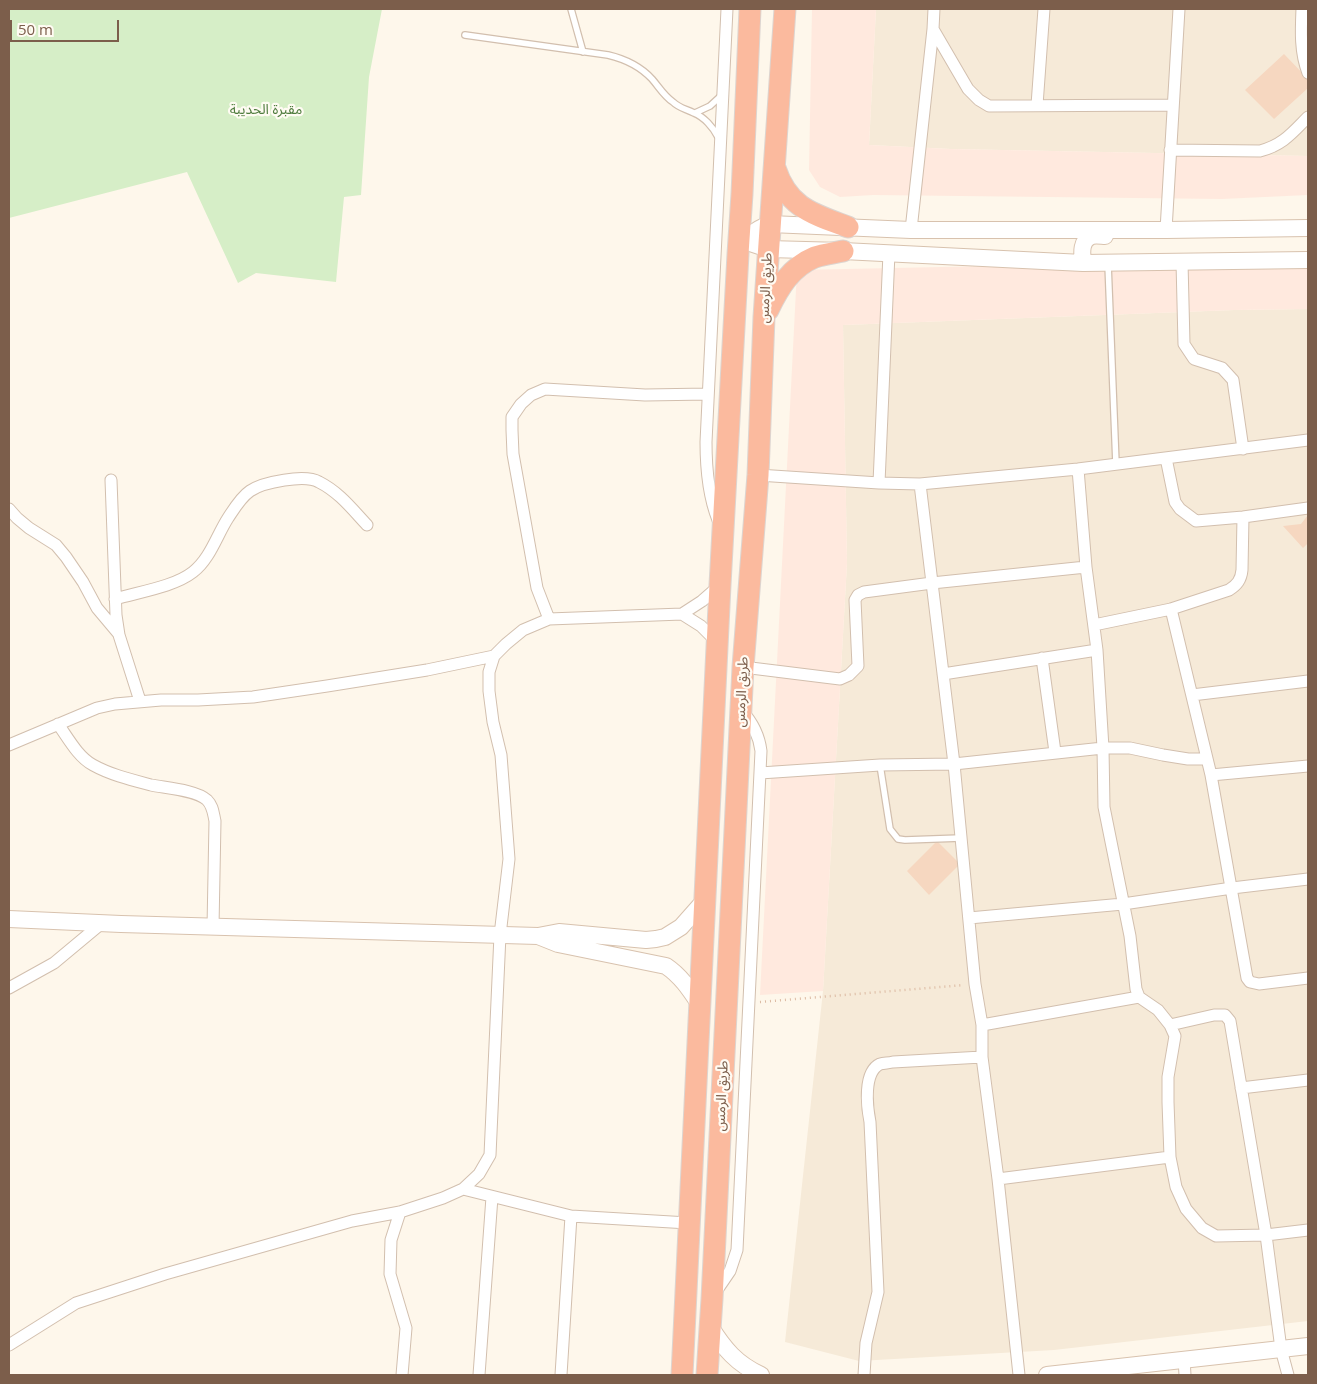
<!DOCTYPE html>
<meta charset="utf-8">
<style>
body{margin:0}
#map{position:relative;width:1317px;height:1384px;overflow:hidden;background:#fef7eb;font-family:"Open Sans",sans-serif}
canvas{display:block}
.frame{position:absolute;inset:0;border:10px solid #7c5e4b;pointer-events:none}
.scale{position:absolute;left:10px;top:20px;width:109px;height:22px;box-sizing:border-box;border:2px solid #7c5e4b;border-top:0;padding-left:6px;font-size:15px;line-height:18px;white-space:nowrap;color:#7c5e4b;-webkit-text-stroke:4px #fffbf3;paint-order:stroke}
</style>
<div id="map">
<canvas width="1317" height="1384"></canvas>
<div class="frame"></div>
<div class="scale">50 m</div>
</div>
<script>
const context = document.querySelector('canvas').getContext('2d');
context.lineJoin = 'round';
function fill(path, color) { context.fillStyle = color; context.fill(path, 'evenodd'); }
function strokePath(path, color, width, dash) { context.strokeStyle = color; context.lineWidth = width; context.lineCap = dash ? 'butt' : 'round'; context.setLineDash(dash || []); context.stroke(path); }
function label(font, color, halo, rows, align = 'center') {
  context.font = font + ' "Open Sans","Noto Sans Arabic",sans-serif'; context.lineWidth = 4.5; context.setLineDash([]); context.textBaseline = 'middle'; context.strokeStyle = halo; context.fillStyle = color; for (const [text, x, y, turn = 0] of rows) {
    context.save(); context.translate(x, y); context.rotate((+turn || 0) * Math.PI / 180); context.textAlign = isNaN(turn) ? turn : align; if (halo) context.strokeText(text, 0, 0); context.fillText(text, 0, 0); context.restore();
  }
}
const residential = new Path2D(`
 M 876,9 L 1308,9 L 1308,156 L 951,149 L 869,145 Z
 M 1308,309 L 1308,1321 L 1054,1350 L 859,1361 L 785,1342 L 823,991 L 847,563 L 843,325 L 1234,310 Z`);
const commercial = new Path2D(`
 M 812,9 L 876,9 L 869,145 L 951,149 L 1308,156 L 1308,195 L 1222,199 L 873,195 L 840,197 L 820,187 L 809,170 Z
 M 1308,261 L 1308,309 L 1234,310 L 843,325 L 847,563 L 823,991 L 760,995 L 797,270 L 1182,262 Z`);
const green = new Path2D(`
 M 9,9 L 382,9 L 369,77 L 361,195 L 344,197 L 336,282 L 256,273 L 238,283 L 187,172 L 9,218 Z`);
const building = new Path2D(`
 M 1284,54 L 1308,79 L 1308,88 L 1274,119 L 1245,90 Z
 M 1308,515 L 1308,543 L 1303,548 L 1283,526 L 1301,524 Z
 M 937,841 L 960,864 L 929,895 L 907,871 Z`);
const path = new Path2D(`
 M 760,1002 L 964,985`);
const lane = new Path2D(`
 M 571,9 L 583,52
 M 465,35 L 608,55 C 625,59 640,66 652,79 C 659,87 664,96 673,102 C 679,108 686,109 694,113 C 704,117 713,127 718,137
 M 695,113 L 710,106 L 722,95
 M 1108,264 L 1116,464
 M 880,765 L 890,829 L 898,839 L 905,840 L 961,838`);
const street = new Path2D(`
 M 1302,9 C 1301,31 1300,52 1308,73
 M 933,29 L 968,89 L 979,100 L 989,106 L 1173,105
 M 1037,105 L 1044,9
 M 1170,150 L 1260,151 C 1283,145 1292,133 1308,117
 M 911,230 L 933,29 L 934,9
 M 1166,230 L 1179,9
 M 1182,262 L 1184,344 L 1194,359 L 1222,368 L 1233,380 L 1243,449
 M 1166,458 L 1175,502 L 1180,509 L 1196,521 L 1243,517 L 1308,508
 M 1078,469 L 1086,567 L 1097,650 L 1103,748 L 1104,807 L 1130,936 L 1136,989 L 1139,997 L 1158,1010 L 1170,1025 L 1175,1036 L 1168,1077 L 1168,1102 L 1170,1157 L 1176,1187 L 1186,1209 L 1202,1228 L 1216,1236 L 1266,1235 L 1308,1230
 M 758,475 L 879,483 L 920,484 L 1078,469 L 1308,440
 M 111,480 L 116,615 L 119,635 L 140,701
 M 879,483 L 889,253
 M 920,484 L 954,764 L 975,984 L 982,1025 L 982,1057 L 998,1179 L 1019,1375
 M 9,509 L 17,518 L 29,528 L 56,545 L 66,557 L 83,582 L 97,608 L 118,633
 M 718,520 C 708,495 706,468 706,442 L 727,9
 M 115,599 C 138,592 174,587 193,572 C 210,559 217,535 228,518 C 234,509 241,497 250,491 C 263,482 305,474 319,482 C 339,492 352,509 367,525
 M 1171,609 L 1211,775 L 1247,978 L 1250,982 L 1259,984 L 1308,978
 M 682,614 L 701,626 L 717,642
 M 549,619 L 537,588 L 513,454 L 512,430 L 512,417 L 521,404 L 531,395 L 545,389 L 645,395 L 708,394
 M 1094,625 L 1171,609 L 1229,590 C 1237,585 1241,580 1242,570 L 1243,517
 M 1042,658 L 1055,752
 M 743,667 L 840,679 L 849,675 L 858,666 L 855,600 L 858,595 L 864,592 L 932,583 L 1086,567
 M 943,674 L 1097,650
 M 1192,695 L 1308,681
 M 58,724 C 68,738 78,757 93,765 C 111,775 132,780 151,785 C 166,788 196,790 207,800 C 213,806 213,812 215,821 L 213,927
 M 9,745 L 97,708 L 115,704 L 161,700 L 198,700 L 253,697 L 327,686 L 427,670 L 494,656
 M 760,773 L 880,765 L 954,764 L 1103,748 L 1130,748 L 1163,755 L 1188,759 L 1207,759
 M 1211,775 L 1308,766
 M 969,918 L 1123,904 L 1232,888 L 1308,879
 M 9,988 L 54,963 L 102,923
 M 982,1025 L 1139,997
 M 1170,1025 L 1214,1015 L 1225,1015 L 1230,1021 L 1266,1235 L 1281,1349 L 1288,1375
 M 1241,1088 L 1308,1080
 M 998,1179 L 1170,1157
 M 463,1189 L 571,1216 L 688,1223
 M 400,1212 L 391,1240 L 390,1274 L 406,1328 L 402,1375
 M 715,1293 L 730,1271 L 737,1250 L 761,751 C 759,735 753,723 742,711
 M 9,1345 L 76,1303 L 165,1274 L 352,1221 L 400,1212 L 443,1198 L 463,1189 L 479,1174 L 490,1155 L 500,935 L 509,859 L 501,755 L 493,722 L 489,691 L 489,672 L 494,656 L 506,644 L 523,630 L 549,619 L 682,614 L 702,601 L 718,587
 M 1184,1359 L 1185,1375
 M 479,1375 L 492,1197
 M 561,1375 L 571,1216
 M 864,1375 L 866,1343 L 878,1292 L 870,1122 C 867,1107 863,1072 880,1064 C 884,1063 889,1063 893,1062 L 982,1057`);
const secondary = new Path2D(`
 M 740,231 L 746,239 L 753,244 L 768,249 L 843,251 L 1083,263 L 1308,260
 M 738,252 C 745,237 755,229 770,224 L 911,230 L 1166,230 L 1308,228
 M 1083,263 C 1082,254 1080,240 1092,236 C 1096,235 1102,236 1105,236
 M 9,919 L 121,924 L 538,936 L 559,932 L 646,940 L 656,939 L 665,937 L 681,927 L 704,901
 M 538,936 L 558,944 L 666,966 C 681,976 690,990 700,1005
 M 710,1326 C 724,1349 737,1364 761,1375
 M 1047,1375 L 1308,1346`);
const highway = new Path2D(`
 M 775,168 C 788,208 813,214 848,227
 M 768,310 C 779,287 791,267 815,257 C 824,254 834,253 843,251
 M 682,1375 L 720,585 L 738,254 L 742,194 L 750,9
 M 707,1375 L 712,1299 L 743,667 L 758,475 L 764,317 L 785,9`);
const parkNames = [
 ["مقبرة الحديبة",266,110]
];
const streetNames = [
 ["طريق الرمس",766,288,-87],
 ["طريق الرمس",742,692,-87],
 ["طريق الرمس",722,1096,-87]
];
fill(residential, '#f6ead8');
fill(commercial, '#ffe9de');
fill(green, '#d6eec7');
fill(building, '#f6d7c0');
strokePath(lane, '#d2bfae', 8);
strokePath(street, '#d2bfae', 13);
strokePath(secondary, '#d8c2ae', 18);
strokePath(highway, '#ddd5d0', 23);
strokePath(path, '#dcbaa2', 2.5, [1, 4]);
strokePath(lane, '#fff', 5.5);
strokePath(street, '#fff', 11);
strokePath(secondary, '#fff', 16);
strokePath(highway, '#fbba9e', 21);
label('14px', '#4f7c3e', '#fffbf3', parkNames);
label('14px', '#7c5e4b', '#fffbf3', streetNames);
</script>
